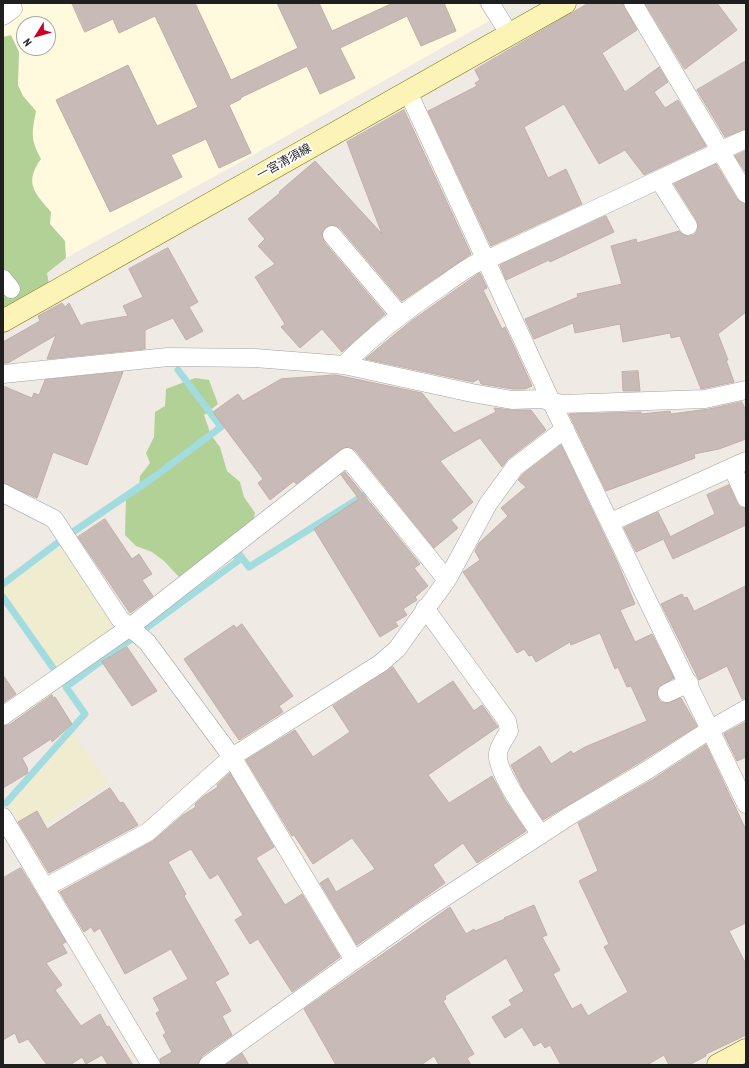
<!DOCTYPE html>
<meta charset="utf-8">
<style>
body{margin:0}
#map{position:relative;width:749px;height:1068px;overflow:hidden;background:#f0eae4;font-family:"PT Sans Narrow",sans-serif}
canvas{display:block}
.frame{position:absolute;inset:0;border:4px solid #1f1f1f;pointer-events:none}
.north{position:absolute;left:16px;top:16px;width:40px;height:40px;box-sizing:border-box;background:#fff;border:1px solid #a5a5a5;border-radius:50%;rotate:233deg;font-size:11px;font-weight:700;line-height:16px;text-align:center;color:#1f1f1f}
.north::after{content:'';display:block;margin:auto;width:14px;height:18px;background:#cd0022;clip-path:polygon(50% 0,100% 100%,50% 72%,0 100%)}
</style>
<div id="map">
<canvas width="749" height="1068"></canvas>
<div class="frame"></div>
<div class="north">N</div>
</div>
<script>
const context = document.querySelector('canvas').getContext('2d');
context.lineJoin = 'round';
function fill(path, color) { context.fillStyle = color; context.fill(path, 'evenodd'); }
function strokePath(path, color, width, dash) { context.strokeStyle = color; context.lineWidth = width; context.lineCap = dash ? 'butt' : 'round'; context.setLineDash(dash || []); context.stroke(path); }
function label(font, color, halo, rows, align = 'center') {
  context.font = font + ' "PT Sans Narrow","Noto Sans JP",sans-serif'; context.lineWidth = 3.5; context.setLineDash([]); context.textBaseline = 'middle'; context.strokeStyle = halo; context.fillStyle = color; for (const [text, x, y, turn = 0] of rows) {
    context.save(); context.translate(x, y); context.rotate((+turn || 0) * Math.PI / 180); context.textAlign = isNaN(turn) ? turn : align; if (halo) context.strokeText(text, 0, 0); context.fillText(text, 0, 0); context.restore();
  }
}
const education = new Path2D(`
 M 15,3 L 478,3 L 489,21 L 237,164 L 51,266 L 3,186 L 3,27 L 20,15 ZM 24,24 L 48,24 L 48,48 L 24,48 Z`);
const farmland = new Path2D(`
 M 63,545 L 113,617 L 113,629 L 58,669 L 3,592 L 3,588 Z
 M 73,733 L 108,783 L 26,837 L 8,806 Z`);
const forest = new Path2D(`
 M 11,35 L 19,52 L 18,85 L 23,96 L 36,111 C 32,133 30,138 41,159 C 24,183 34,192 51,212 L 50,224 L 65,241 L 66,258 L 47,273 L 49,285 L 15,307 L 3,307 L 3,37 Z
 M 195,378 L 209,380 L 218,404 L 204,415 L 211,435 L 220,447 L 227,471 L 240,482 L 244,497 L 255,513 L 252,526 L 179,577 L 164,561 L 152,552 L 136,546 L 125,535 L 126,499 L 139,490 L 140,476 L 150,463 L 146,453 L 154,437 L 155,412 L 165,406 L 166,389 Z`);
const stream = new Path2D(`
 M 70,534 L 154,477 L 221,427 L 178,370
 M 3,584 L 60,541
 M 3,597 L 56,672
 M 6,803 L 85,714 L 66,687 L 239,560 L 236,556 L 239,554 L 249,567 L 374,489`);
const building = new Path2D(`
 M 72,3 L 195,3 L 231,80 L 298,48 L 277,3 L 319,3 L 332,31 L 393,3 L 444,3 L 456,31 L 421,46 L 407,16 L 340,48 L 355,78 L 320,94 L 307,66 L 240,98 L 241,99 L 229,105 L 251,153 L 219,168 L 206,139 L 171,155 L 182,177 L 110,212 L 56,100 L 128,65 L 157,126 L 198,107 L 155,16 L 119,33 L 113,19 L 85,32 Z
 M 589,3 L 623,3 L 637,30 L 602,53 L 625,92 L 659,67 L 668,82 L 654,92 L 665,108 L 678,100 L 706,146 L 644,175 L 625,150 L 599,164 L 564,104 L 524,127 L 548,178 L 566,169 L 582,204 L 491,246 L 428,111 L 477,86 L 475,83 L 480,80 L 475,70 Z
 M 645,3 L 717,3 L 737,30 L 685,69 Z
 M 746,61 L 746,129 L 725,137 L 697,90 Z
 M 404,110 L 471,254 L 402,301 L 340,228 L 335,225 L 326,227 L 322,232 L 324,242 L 385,314 L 342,352 L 322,329 L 300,348 L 281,327 L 285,324 L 255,277 L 275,264 L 258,246 L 265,239 L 248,219 L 280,193 L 279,192 L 315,161 L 382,234 L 347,142 Z
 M 746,151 L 746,173 L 735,156 Z
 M 716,164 L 737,199 L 746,204 L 746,312 L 718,334 L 728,360 L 726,360 L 734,382 L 701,389 L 680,336 L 671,338 L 670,333 L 623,342 L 620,324 L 575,333 L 573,323 L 534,339 L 525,319 L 578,297 L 577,294 L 622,284 L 611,246 L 636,239 L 637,243 L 679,231 L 683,235 L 689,236 L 694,235 L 697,231 L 697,221 L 674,184 Z
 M 606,216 L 614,232 L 550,262 L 549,260 L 506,280 L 500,265 Z
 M 168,248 L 198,302 L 189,307 L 203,331 L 186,340 L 173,318 L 145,330 L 145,349 L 47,359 L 56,335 L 8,363 L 3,363 L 3,342 L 40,321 L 38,316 L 62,303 L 65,307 L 69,303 L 81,326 L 86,323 L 128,316 L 123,306 L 143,297 L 129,269 Z
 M 480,273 L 487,288 L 483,290 L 502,329 L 505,327 L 532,386 L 525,389 L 513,389 L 481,384 L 479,379 L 473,382 L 365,359 L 410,322 Z
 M 638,371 L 640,391 L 623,391 L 622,372 Z
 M 123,372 L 87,465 L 53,452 L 37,498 L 3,483 L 3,386 L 32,398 L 34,393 L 39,395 L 45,380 Z
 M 336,375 L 422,393 L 454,433 L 496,412 L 494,408 L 512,410 L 531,410 L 546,430 L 508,459 L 502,467 L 480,438 L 440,461 L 473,502 L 451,520 L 458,528 L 434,548 L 355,450 L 350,447 L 341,449 L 296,484 L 294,481 L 270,500 L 258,483 L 263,479 L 213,412 L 238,394 L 243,401 L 281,379 Z
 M 742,402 L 746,411 L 746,439 L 719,449 L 694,454 L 695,458 L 606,491 L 569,414 L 641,412 L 641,414 L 670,411 L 671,414 L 709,409 Z
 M 561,445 L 618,564 L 635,604 L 620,610 L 635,642 L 652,634 L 674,678 L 659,687 L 657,692 L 658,698 L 661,702 L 666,703 L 681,698 L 697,726 L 640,762 L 543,820 L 523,789 L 511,765 L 540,746 L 551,764 L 571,751 L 573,754 L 585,747 L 647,721 L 631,686 L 627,687 L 618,667 L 615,669 L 600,633 L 571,645 L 570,642 L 536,662 L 532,655 L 529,656 L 524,649 L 517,653 L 463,572 L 480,560 L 475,551 L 479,543 L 508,516 L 501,508 L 526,487 L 518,480 L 523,474 Z
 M 345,472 L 420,564 L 414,568 L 428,586 L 415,597 L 417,600 L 403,609 L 407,615 L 395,622 L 398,626 L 380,637 L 314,529 L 359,499 L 341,475 Z
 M 729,485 L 737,503 L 740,507 L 746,508 L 746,525 L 673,559 L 664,540 L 715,514 L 707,495 Z
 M 658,512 L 670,536 L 636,552 L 624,528 Z
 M 105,519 L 132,559 L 139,554 L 152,574 L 142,580 L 153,596 L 130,613 L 78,537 Z
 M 746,586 L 746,699 L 742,699 L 727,666 L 699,680 L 661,604 L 682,594 L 684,598 L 687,597 L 694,611 Z
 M 242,624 L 293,696 L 279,706 L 283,712 L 239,740 L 184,659 L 234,625 L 236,628 Z
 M 127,647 L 157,691 L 132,706 L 102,662 Z
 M 393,667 L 418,704 L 453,681 L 474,711 L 482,705 L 498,727 L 428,775 L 449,803 L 492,776 L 505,800 L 526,831 L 477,863 L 463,843 L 433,865 L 445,883 L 357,945 L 320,883 L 328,878 L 336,892 L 375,869 L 352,838 L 313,864 L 294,835 L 292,836 L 246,760 L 295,730 L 313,757 L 350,732 L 333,706 Z
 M 3,675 L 16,694 L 3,703 Z
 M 52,695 L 53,698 L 55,697 L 72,724 L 52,742 L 51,739 L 22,758 L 28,769 L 27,770 L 28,773 L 3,788 L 3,726 L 9,725 Z
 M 746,722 L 746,757 L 737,761 L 724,734 Z
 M 706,745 L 746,830 L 746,923 L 729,931 L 746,964 L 746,1035 L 706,1054 L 706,1056 L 689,1065 L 669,1065 L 664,1055 L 647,1065 L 561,1065 L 550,1045 L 545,1048 L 541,1042 L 534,1046 L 522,1027 L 505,1038 L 492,1017 L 512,1005 L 509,1000 L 524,991 L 506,958 L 445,996 L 446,999 L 443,1001 L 474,1054 L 467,1058 L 471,1065 L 439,1065 L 434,1056 L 421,1065 L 336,1065 L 304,1009 L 450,907 L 466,934 L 474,929 L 475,931 L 505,919 L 504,918 L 534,905 L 547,935 L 542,937 L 560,970 L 553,974 L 572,1009 L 581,1004 L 588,1016 L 628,992 L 604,947 L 609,944 L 579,881 L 598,871 L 578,823 L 652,780 Z
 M 230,773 L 274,847 L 256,858 L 285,905 L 302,894 L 340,957 L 292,992 L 258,939 L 250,944 L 235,920 L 243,915 L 218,874 L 210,879 L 191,849 L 168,862 L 186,894 L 184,896 L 229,974 L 215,982 L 231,1011 L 222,1016 L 232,1035 L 202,1056 L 198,1065 L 161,1065 L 160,1059 L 172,1052 L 163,1035 L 166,1033 L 156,1013 L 160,1011 L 153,998 L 188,979 L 171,949 L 125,974 L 100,928 L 94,932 L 91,927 L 84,932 L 60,892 L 153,841 L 183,815 L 196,807 L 195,804 L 204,796 L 218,787 L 217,785 Z
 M 110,788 L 120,803 L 123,802 L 138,825 L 49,873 L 18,822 L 37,811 L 47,829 Z
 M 21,868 L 66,942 L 62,944 L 67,953 L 46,963 L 62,985 L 55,990 L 81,1026 L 100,1014 L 107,1027 L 109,1026 L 133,1065 L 108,1065 L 102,1055 L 86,1064 L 82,1057 L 70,1065 L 47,1065 L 28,1039 L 19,1043 L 15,1033 L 3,1040 L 3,878 Z
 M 242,1053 L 249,1065 L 226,1065 Z`);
const street = new Path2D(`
 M 490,3 L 510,35
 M 633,3 L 746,194
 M 3,16 L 13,9 L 10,3
 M 408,92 L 551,401 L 746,804
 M 659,180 L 688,226
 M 332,235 L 400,315
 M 3,279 L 11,289
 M 344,365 C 374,334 407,310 442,286 C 459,274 475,261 495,256 L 746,139
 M 3,374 L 168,357 L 255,358 L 344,365 L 472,393 L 512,400 L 541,399 L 562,404 L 705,399 L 746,390
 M 732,467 L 746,498
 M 3,493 L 54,519 L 120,619 L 147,642 L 232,757 L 354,960
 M 611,522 L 746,461
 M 425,608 L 507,721 L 509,731 C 505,738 499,746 498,753 C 495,771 530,818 541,835
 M 667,693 L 689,683
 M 3,716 L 130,627 L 347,457 L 447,580
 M 3,817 L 151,1065
 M 46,887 L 148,832 L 232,757 L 381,663 L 397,649 L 447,580 L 488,504 L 515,467 L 565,429
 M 208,1065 L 419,914 L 571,815 L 646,771 L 711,729 L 746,709`);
const secondary = new Path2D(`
 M 3,321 L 565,3
 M 718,1065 L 746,1050`);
const streetNames = [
 ["一宮清須線",284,162,-29]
];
fill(education, '#fffade');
fill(farmland, '#efeccf');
fill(forest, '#b2d197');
strokePath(stream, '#a3dcdf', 7);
fill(building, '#c8bbb7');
strokePath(building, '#c2aea6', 1);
strokePath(street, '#a3a3a3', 19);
strokePath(secondary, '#7b7400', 23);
strokePath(street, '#fff', 18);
strokePath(secondary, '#fcf4b6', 22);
label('12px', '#1f1f1f', '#fff', streetNames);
</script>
